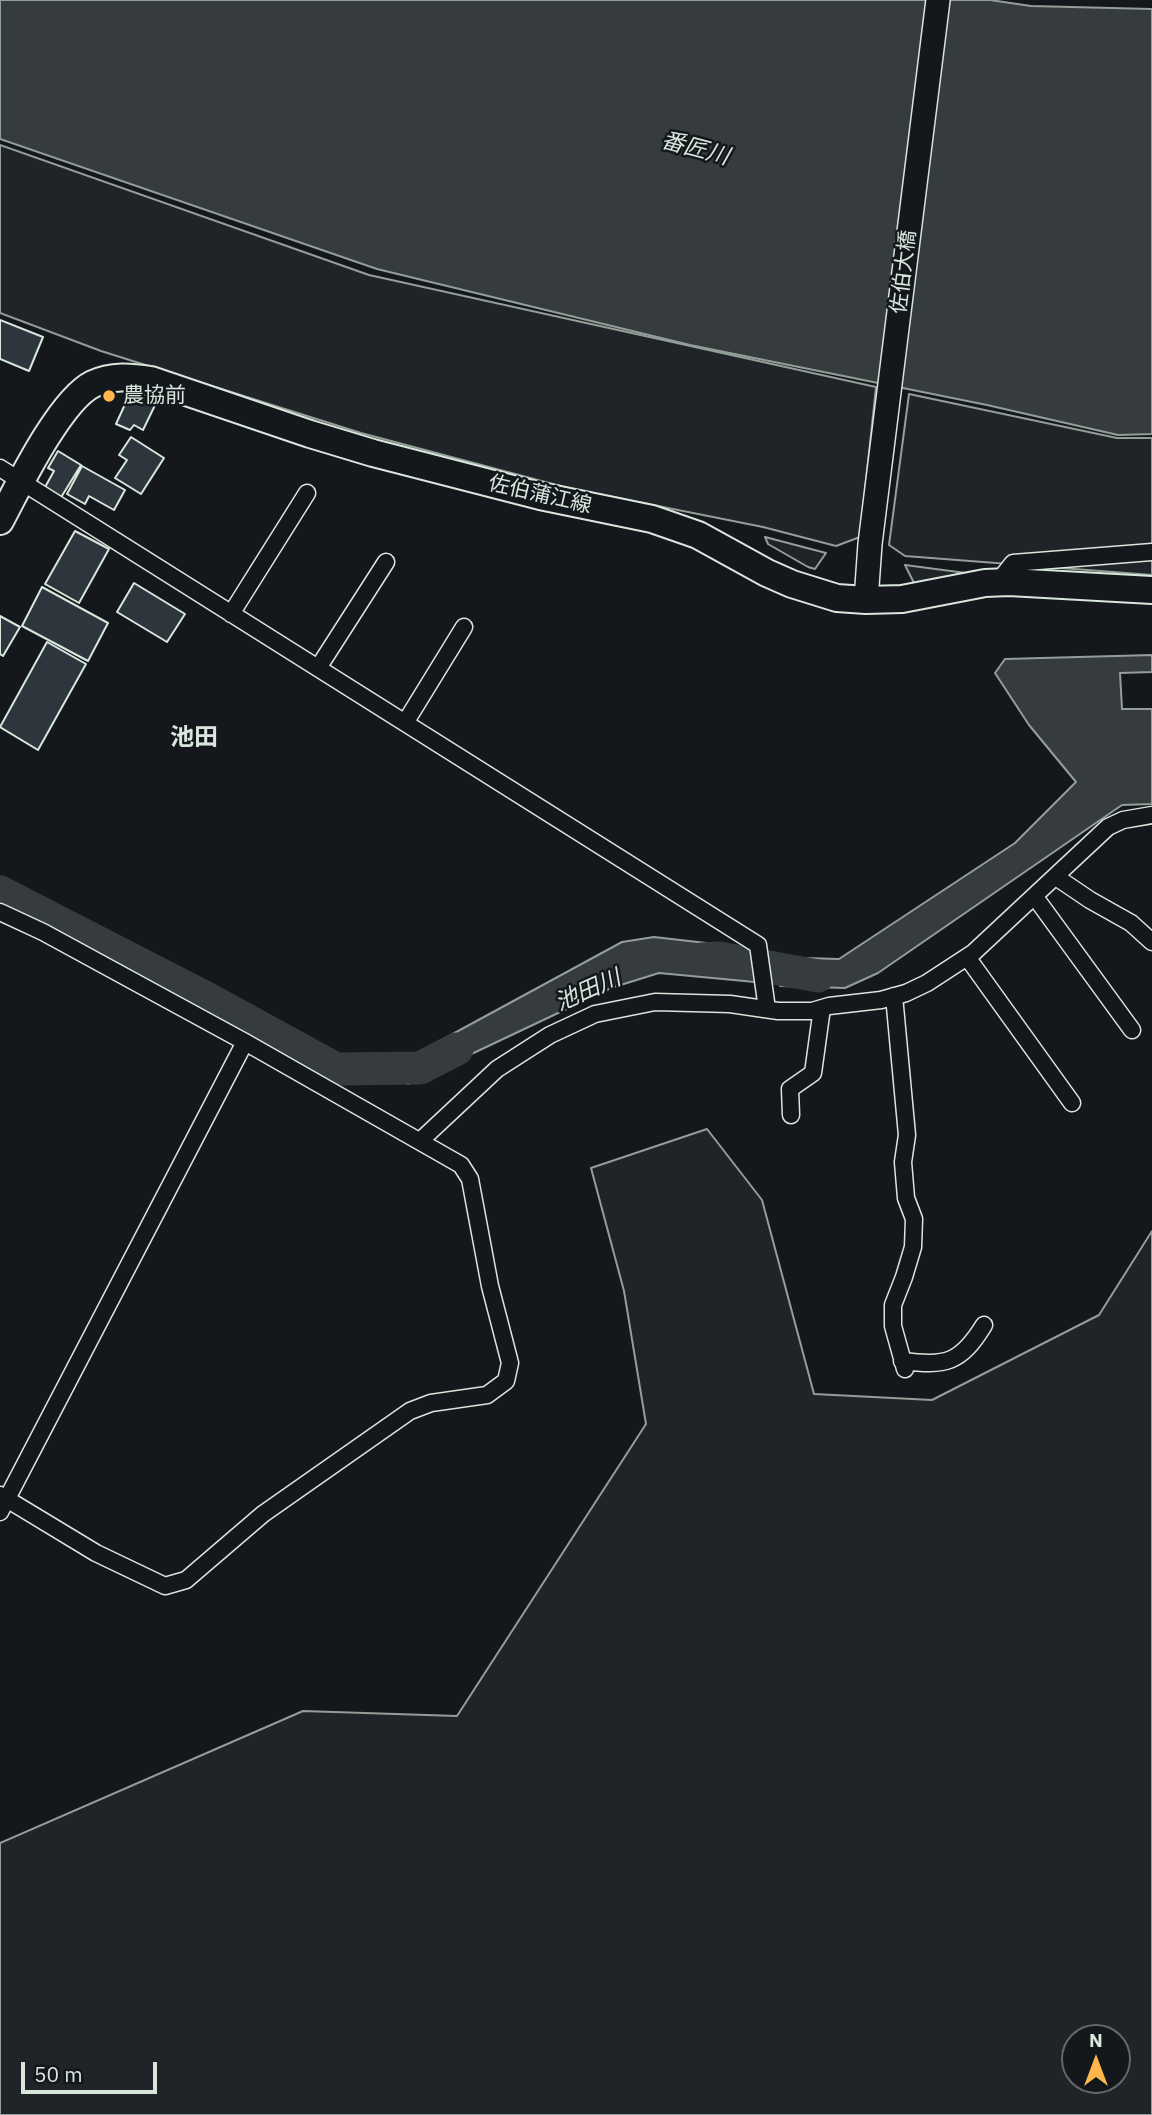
<!DOCTYPE html>
<meta charset="utf-8">
<style>
body{margin:0}
#map{position:relative;width:1152px;height:2115px;overflow:hidden;background:#14181c;font-family:"IBM Plex Sans",sans-serif}
canvas{display:block}
.north{position:absolute;left:1061px;top:2024px;width:70px;height:70px;box-sizing:border-box;background:#14181c;border:2px solid #626a69;border-radius:50%;rotate:0deg;font-size:19px;font-weight:700;line-height:28px;text-align:center;color:#d8e6dc}
.north::after{content:'';display:block;margin:auto;width:24px;height:32px;background:#ffb74d;clip-path:polygon(50% 0,100% 100%,50% 72%,0 100%)}
.scale{position:absolute;left:21px;top:2062px;width:136px;height:32px;box-sizing:border-box;border:4px solid #d8e6dc;border-top:0;padding-left:9px;font-size:21px;line-height:24px;white-space:nowrap;color:#d8e6dc;-webkit-text-stroke:5px #14181c;paint-order:stroke}
</style>
<div id="map">
<canvas width="1152" height="2115"></canvas>
<div class="north">N</div>
<div class="scale">50 m</div>
</div>
<script>
const context = document.querySelector('canvas').getContext('2d');
context.lineJoin = 'round';
function fill(path, color) { context.fillStyle = color; context.fill(path, 'evenodd'); }
function strokePath(path, color, width, dash) { context.strokeStyle = color; context.lineWidth = width; context.lineCap = dash ? 'butt' : 'round'; context.setLineDash(dash || []); context.stroke(path); }
function label(font, color, halo, rows, align = 'center') {
  context.font = font + ' "IBM Plex Sans","Noto Sans JP",sans-serif'; context.lineWidth = 5; context.setLineDash([]); context.textBaseline = 'middle'; context.strokeStyle = halo; context.fillStyle = color; for (const [text, x, y, turn = 0] of rows) {
    context.save(); context.translate(x, y); context.rotate((+turn || 0) * Math.PI / 180); context.textAlign = isNaN(turn) ? turn : align; if (halo) context.strokeText(text, 0, 0); context.fillText(text, 0, 0); context.restore();
  }
}
const green = new Path2D(`
 M 0,145 L 369,275 L 876,387 L 860,537 L 836,546 L 763,527 L 568,488 L 361,433 L 101,351 L 0,313 Z
 M 909,394 L 1117,438 L 1152,438 L 1152,575 L 905,556 L 889,545 Z
 M 765,537 L 826,553 L 815,569 L 808,567 L 768,544 Z
 M 905,565 L 966,573 L 928,584 L 914,583 Z
 M 707,1129 L 762,1200 L 814,1394 L 932,1400 L 1099,1315 L 1152,1231 L 1152,2115 L 0,2115 L 0,1843 L 303,1711 L 457,1716 L 646,1424 L 624,1291 L 591,1168 ZM 1075,2038 L 1117,2038 L 1117,2080 L 1075,2080 Z`);
const water = new Path2D(`
 M 0,0 L 990,0 L 1031,6 L 1152,9 L 1152,434 L 1118,435 L 987,405 L 690,345 L 377,269 L 0,139 Z
 M 1152,655 L 1152,672 L 1120,673 L 1122,709 L 1152,709 L 1152,804 L 1122,805 L 878,973 L 845,988 L 780,986 L 770,957 L 839,959 L 1015,843 L 1076,782 L 1029,725 L 995,673 L 1005,659 Z
 M 654,937 L 741,947 L 755,982 L 659,973 L 611,988 L 408,1084 L 425,1049 L 622,942 Z`);
const river = new Path2D(`
 M 0,892 L 210,1000 L 336,1069 L 420,1068 L 457,1049
 M 702,959 L 719,958 L 818,976`);
const building = new Path2D(`
 M 0,320 L 43,337 L 29,371 L 0,359 Z
 M 132,389 L 157,401 L 143,430 L 134,425 L 130,430 L 116,424 Z
 M 131,437 L 164,458 L 141,494 L 115,478 L 127,460 L 119,455 Z
 M 58,451 L 81,465 L 60,499 L 44,489 L 54,471 L 48,468 Z
 M 82,466 L 125,490 L 114,510 L 89,496 L 85,504 L 67,494 Z
 M 75,531 L 109,549 L 79,603 L 45,584 Z
 M 134,583 L 185,614 L 167,642 L 117,612 Z
 M 42,587 L 108,623 L 88,661 L 22,626 Z
 M 0,616 L 20,627 L 3,656 L 0,654 Z
 M 47,642 L 86,664 L 38,750 L 0,727 Z`);
const street = new Path2D(`
 M 0,468 L 758,945 L 767,1009
 M 998,582 L 1013,563 L 1152,552
 M 231,614 L 307,493
 M 318,668 L 386,562
 M 405,723 L 464,627
 M 1056,877 L 1090,900 L 1131,923 L 1152,942
 M 1035,897 L 1132,1030
 M 0,912 L 43,932 L 245,1042 L 461,1165 L 470,1179 L 490,1286 L 510,1363 L 506,1381 L 487,1395 L 431,1403 L 410,1411 L 263,1514 L 186,1580 L 165,1586 L 96,1553 L 0,1495
 M 967,957 L 1072,1103
 M 894,996 L 907,1135 L 903,1162 L 906,1198 L 914,1219 L 913,1247 L 904,1277 L 893,1305 L 893,1326 L 905,1369
 M 791,1115 L 790,1089 L 813,1073 L 822,1008
 M 420,1141 L 497,1069 L 550,1035 L 595,1014 L 655,1002 L 730,1004 L 778,1011 L 812,1011 L 829,1006 L 881,1000 L 906,993 L 927,983 L 973,953 L 1108,827 L 1123,820 L 1152,815
 M 902,1361 C 946,1366 960,1364 984,1325
 M 0,1512 L 245,1042`);
const secondary = new Path2D(`
 M 866,600 L 870,544 L 938,0`);
const primary = new Path2D(`
 M 0,521 C 18,487 60,400 93,384 C 112,375 131,377 151,380 L 310,434 L 373,453 L 540,496 L 652,519 L 698,535 L 767,573 L 792,584 L 837,598 L 866,600 L 902,599 L 985,583 L 1009,582 L 1152,590`);
const markers = [
 [109,396,7,"#ffb74d"]
];
const streetNames = [
 ["佐伯大橋",904,272,-83],
 ["佐伯蒲江線",540,495,13]
];
const poiNames = [
 ["農協前",123,396]
];
const waterNames = [
 ["番匠川",695,149,15],
 ["池田川",588,991,-24]
];
const quarterNames = [
 ["池田",194,738]
];
fill(green, '#202428');
strokePath(green, '#939e99', 2);
fill(water, '#363b3e');
strokePath(water, '#939e99', 2);
strokePath(river, '#363b3e', 33);
fill(building, '#2c363c');
strokePath(building, '#d8e6dc', 2);
strokePath(street, '#d8e6dc', 19);
strokePath(secondary, '#d8e6dc', 26);
strokePath(primary, '#d8e6dc', 30);
strokePath(street, '#14181c', 16);
strokePath(secondary, '#14181c', 23);
strokePath(primary, '#14181c', 26);
for (const [x, y, r, color] of markers) { const dot = new Path2D(); dot.arc(x, y, r, 0, 2 * Math.PI); context.fillStyle = color; context.fill(dot); strokePath(dot, '#14181c', 2.5); }
label('21px', '#d8e6dc', '#14181c', streetNames);
label('21px', '#d8e6dc', '#14181c', poiNames, 'left');
label('italic 23px', '#d8e6dc', '#14181c', waterNames);
label('bold 24px', '#d8e6dc', '#14181c', quarterNames);
</script>
